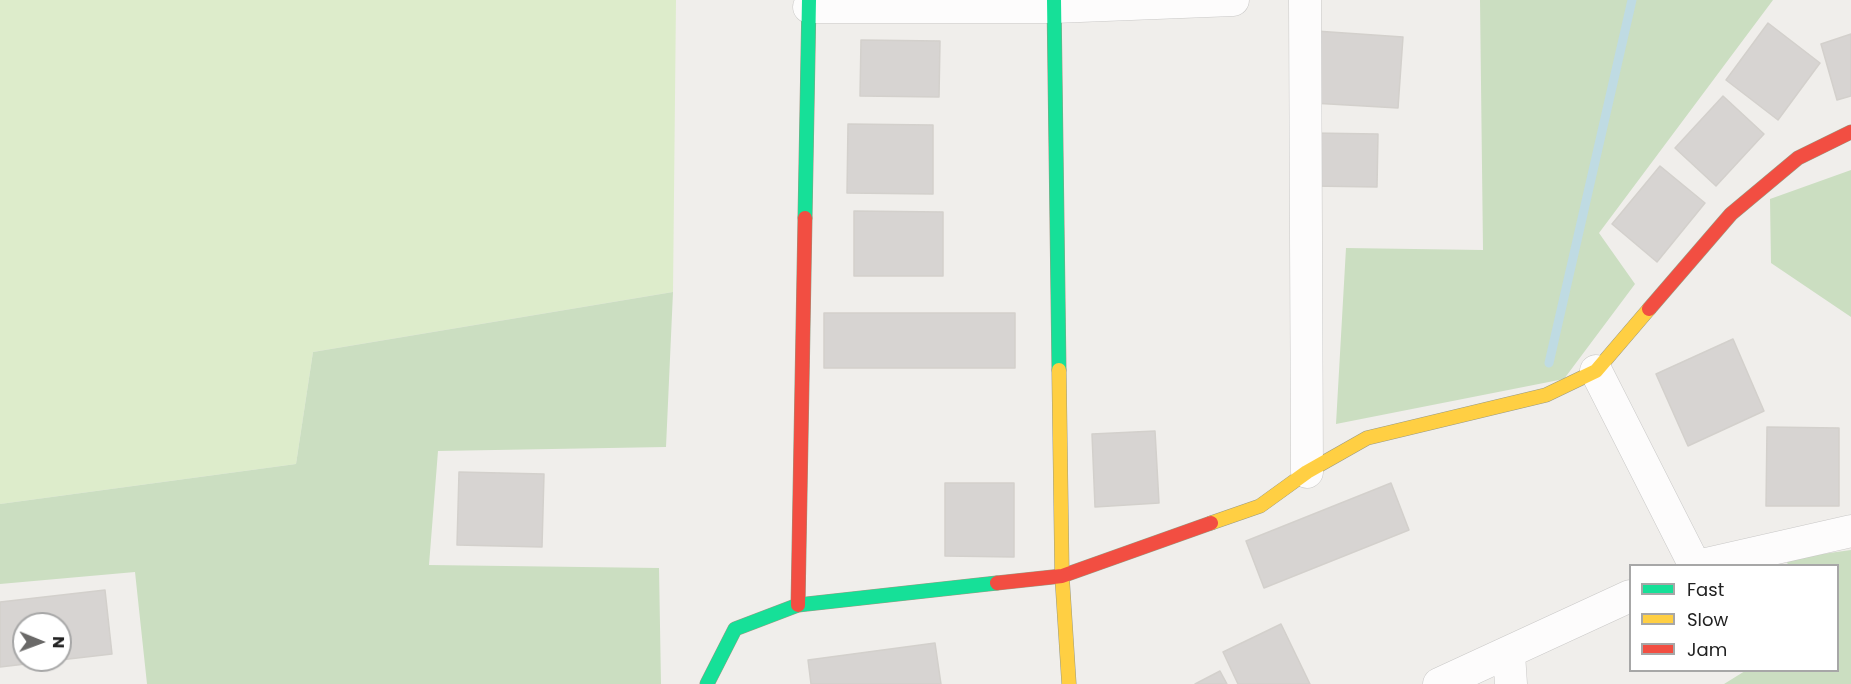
<!DOCTYPE html>
<style>
body{margin:0}
#map{position:relative;width:1851px;height:684px;overflow:hidden;background:#f0eeeb;font-family:Poppins,sans-serif}
canvas{display:block}
.legend{position:absolute;left:1629px;top:564px;width:210px;height:108px;box-sizing:border-box;background:#fff;border:2px solid #a7a7a7;margin:0;padding:8px 10px;list-style:none;font-size:18px;color:#222}
.legend li{display:flex;align-items:center;gap:12px;height:30px}
.legend b{width:30px;border:2px solid #a7a7a7}
.north{position:absolute;left:12px;top:612px;width:60px;height:60px;box-sizing:border-box;background:#fff;border:2px solid #a7a7a7;border-radius:50%;rotate:91deg;font-size:16px;font-weight:700;line-height:24px;text-align:center;color:#222}
.north::after{content:'';display:block;margin:auto;width:21px;height:27px;background:#6a6968;clip-path:polygon(50% 0,100% 100%,50% 72%,0 100%)}
</style>
<div id="map">
<canvas width="1851" height="684"></canvas>
<ul class="legend">
<li><b style="height:8px;background:#16e098"></b>Fast</li>
<li><b style="height:8px;background:#ffcf43"></b>Slow</li>
<li><b style="height:8px;background:#f24e42"></b>Jam</li>
</ul>
<div class="north">N</div>
</div>
<script>
const context = document.querySelector('canvas').getContext('2d');
context.lineJoin = 'round';
function fill(path, color) { context.fillStyle = color; context.fill(path, 'evenodd'); }
function strokePath(path, color, width, dash) { context.strokeStyle = color; context.lineWidth = width; context.lineCap = dash ? 'butt' : 'round'; context.setLineDash(dash || []); context.stroke(path); }
const grass = new Path2D(`
 M 0,0 L 676,0 L 673,292 L 313,352 L 296,464 L 0,504 Z`);
const forest = new Path2D(`
 M 1480,0 L 1773,0 L 1599,233 L 1635,284 L 1564,379 L 1336,424 L 1346,248 L 1483,250 Z
 M 1851,170 L 1851,317 L 1771,263 L 1770,199 Z
 M 673,292 L 666,447 L 438,451 L 429,565 L 659,568 L 661,684 L 147,684 L 135,572 L 0,584 L 0,504 L 296,464 L 313,352 Z
 M 1851,550 L 1851,684 L 1724,684 L 1745,671 L 1838,670 L 1838,566 L 1788,565 L 1786,559 Z`);
const stream = new Path2D(`
 M 1549,363 L 1632,0`);
const building = new Path2D(`
 M 1768,23 L 1820,63 L 1778,120 L 1726,80 Z
 M 1316,31 L 1403,37 L 1398,108 L 1312,103 Z
 M 1851,34 L 1851,96 L 1837,100 L 1821,44 Z
 M 861,40 L 940,41 L 939,97 L 860,96 Z
 M 1723,96 L 1764,134 L 1716,186 L 1675,148 Z
 M 848,124 L 933,125 L 933,194 L 847,193 Z
 M 1312,133 L 1378,134 L 1377,187 L 1311,186 Z
 M 1660,166 L 1705,203 L 1657,262 L 1612,224 Z
 M 854,211 L 943,212 L 943,276 L 854,276 Z
 M 824,313 L 1015,313 L 1015,368 L 824,368 Z
 M 1733,339 L 1764,411 L 1688,446 L 1656,374 Z
 M 1767,427 L 1839,428 L 1839,506 L 1766,506 Z
 M 1155,431 L 1159,503 L 1095,507 L 1092,434 Z
 M 459,472 L 544,474 L 542,547 L 457,545 Z
 M 945,483 L 1014,483 L 1014,557 L 945,556 Z
 M 1391,483 L 1409,530 L 1264,588 L 1246,541 Z
 M 105,590 L 112,654 L 60,660 L 60,624 L 24,624 L 24,660 L 60,660 L 0,667 L 0,602 Z
 M 1281,624 L 1310,684 L 1238,684 L 1223,652 Z
 M 935,643 L 941,684 L 811,684 L 808,660 Z
 M 1220,671 L 1227,684 L 1195,684 Z`);
const street = new Path2D(`
 M 1305,0 L 1307,472
 M 809,7 L 1054,7 L 1233,0
 M 1596,371 L 1695,566
 M 1697,566 L 1851,531
 M 1509,654 L 1511,684
 M 1439,684 L 1630,596`);
const fast = new Path2D(`
 M 1054,0 L 1059,370
 M 805,218 L 809,0
 M 707,684 L 735,629 L 798,605 L 997,583`);
const slow = new Path2D(`
 M 1059,370 L 1062,576 L 1069,684
 M 1211,523 L 1260,506 L 1307,472 L 1367,438 L 1546,395 L 1596,371 L 1649,309`);
const jam = new Path2D(`
 M 1649,309 L 1731,214 L 1798,158 L 1851,132
 M 997,583 L 1062,576 L 1211,523
 M 798,605 L 805,218`);
fill(grass, '#ddeccb');
fill(forest, '#cbdec1');
strokePath(stream, '#bfdbe3', 9);
fill(building, '#d7d4d2');
strokePath(building, '#d3d0cc', 1.5);
strokePath(street, '#c9c8c7', 33);
strokePath(fast, '#999a82', 15);
strokePath(slow, '#999a82', 15);
strokePath(jam, '#999a82', 15);
strokePath(street, '#fdfcfc', 32);
strokePath(fast, '#16e098', 14);
strokePath(slow, '#ffcf43', 14);
strokePath(jam, '#f24e42', 14);
</script>
